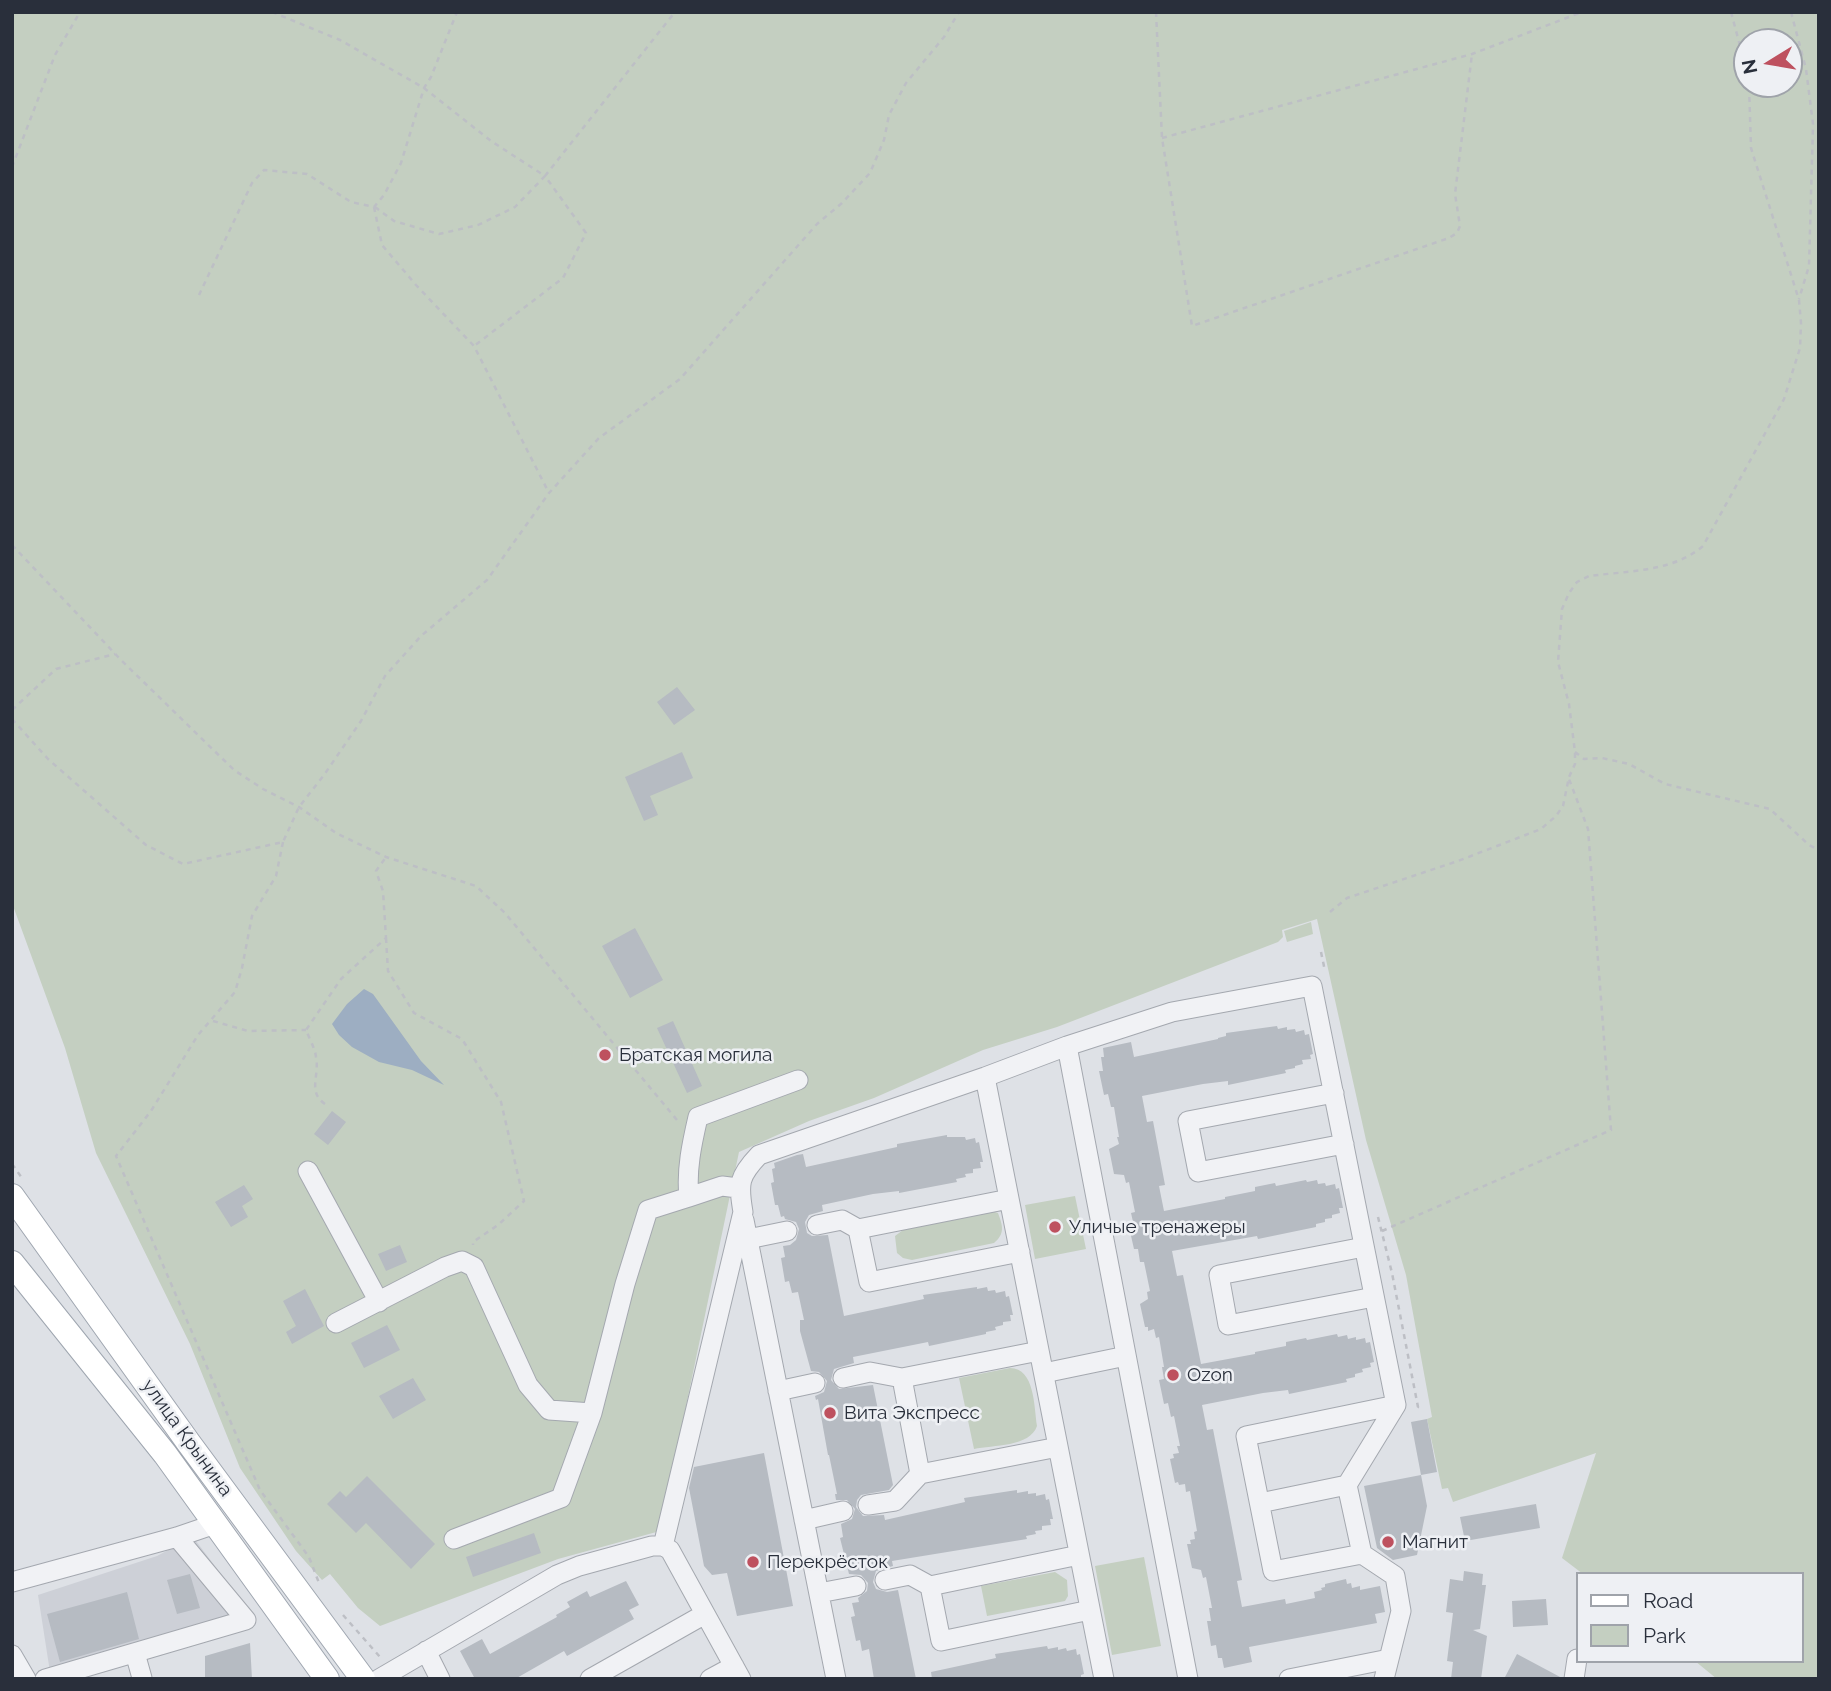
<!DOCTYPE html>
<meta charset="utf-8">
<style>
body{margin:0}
#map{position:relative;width:1831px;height:1691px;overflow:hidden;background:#dee1e6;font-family:Raleway,sans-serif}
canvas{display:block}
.frame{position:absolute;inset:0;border:14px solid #292f3b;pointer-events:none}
.legend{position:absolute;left:1576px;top:1572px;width:228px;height:91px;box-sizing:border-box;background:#eef0f4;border:2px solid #9fa3aa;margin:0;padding:9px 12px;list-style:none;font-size:21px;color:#292f3b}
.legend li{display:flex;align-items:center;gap:14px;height:35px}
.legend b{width:35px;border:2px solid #9fa3aa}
.north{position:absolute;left:1733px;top:28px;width:70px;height:70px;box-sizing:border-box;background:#eef0f4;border:2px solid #9fa3aa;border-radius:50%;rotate:259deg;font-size:19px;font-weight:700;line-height:28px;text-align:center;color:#292f3b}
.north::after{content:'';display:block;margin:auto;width:24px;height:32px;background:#be515f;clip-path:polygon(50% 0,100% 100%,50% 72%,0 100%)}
</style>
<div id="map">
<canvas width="1831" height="1691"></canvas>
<div class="frame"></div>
<ul class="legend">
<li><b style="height:9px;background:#fff"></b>Road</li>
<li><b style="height:19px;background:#c4cfc1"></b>Park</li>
</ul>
<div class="north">N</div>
</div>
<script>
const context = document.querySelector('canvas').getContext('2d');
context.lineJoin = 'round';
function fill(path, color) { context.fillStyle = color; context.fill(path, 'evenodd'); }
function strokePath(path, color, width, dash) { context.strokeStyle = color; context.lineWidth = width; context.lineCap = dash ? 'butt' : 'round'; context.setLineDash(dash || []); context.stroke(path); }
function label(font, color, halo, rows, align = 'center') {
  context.font = font + ' Raleway,sans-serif'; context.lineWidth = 5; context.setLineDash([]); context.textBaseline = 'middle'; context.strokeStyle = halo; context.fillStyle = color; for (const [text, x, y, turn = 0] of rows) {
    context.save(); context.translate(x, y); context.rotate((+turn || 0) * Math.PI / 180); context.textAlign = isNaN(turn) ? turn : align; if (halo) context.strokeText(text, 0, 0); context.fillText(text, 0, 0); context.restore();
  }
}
const built = new Path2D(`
 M 193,1537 L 252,1615 L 50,1672 L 38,1595 L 157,1556 Z`);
const green = new Path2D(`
 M 12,12 L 1819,12 L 1819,1679 L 1717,1679 L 1695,1661 L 1801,1661 L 1801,1574 L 1583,1574 L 1562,1558 L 1596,1453 L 1453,1502 L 1448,1488 L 1442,1489 L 1427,1419 L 1432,1417 L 1406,1275 L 1366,1140 L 1317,919 L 1282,930 L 1283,937 L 1278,942 L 1057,1027 L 983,1050 L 874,1098 L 809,1121 L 739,1152 L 660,1531 L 558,1559 L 380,1626 L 358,1608 L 330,1574 L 322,1580 L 296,1551 L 240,1468 L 190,1344 L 96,1153 L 65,1048 L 12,903 ZM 1747,42 L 1789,42 L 1789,84 L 1747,84 Z
 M 1311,922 L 1313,934 L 1287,942 L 1284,931 Z
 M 1075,1196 L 1086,1249 L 1035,1259 L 1025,1205 Z
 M 991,1211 L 998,1213 C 1003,1226 1005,1234 994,1243 L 912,1260 L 903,1258 L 897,1253 L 895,1236 L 907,1227 Z
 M 1010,1368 C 1035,1368 1034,1407 1037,1426 C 1030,1447 993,1445 974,1449 L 959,1378 Z
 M 1144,1557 L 1161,1646 L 1112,1655 L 1095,1566 Z
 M 1055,1572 L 1067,1580 L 1068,1596 L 1065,1601 L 987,1616 L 981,1586 Z`);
const water = new Path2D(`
 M 364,989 L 373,994 L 421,1061 L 444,1085 L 412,1070 L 379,1062 L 352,1047 L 339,1035 L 332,1024 L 347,1004 Z`);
const building = new Path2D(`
 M 677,687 L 695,710 L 674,725 L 657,702 Z
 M 682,752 L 693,778 L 650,796 L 658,815 L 644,821 L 625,777 Z
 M 635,928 L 663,980 L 630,998 L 602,946 Z
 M 673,1021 L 702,1086 L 687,1093 L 657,1028 Z
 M 1277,1026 L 1278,1029 L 1287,1027 L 1287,1030 L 1295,1029 L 1296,1032 L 1304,1030 L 1305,1035 L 1309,1034 L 1313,1054 L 1310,1055 L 1311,1059 L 1302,1060 L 1303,1064 L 1295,1066 L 1295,1068 L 1285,1070 L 1286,1073 L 1228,1085 L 1228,1081 L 1203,1084 L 1142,1096 L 1147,1122 L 1153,1121 L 1165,1185 L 1159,1186 L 1164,1211 L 1225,1199 L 1225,1197 L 1255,1191 L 1255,1187 L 1275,1183 L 1276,1186 L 1306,1180 L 1307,1182 L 1317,1180 L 1318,1184 L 1325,1183 L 1326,1186 L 1335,1184 L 1336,1189 L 1339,1188 L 1343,1208 L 1339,1208 L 1340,1213 L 1332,1215 L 1332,1218 L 1325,1219 L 1325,1222 L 1316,1224 L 1316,1227 L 1258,1239 L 1257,1236 L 1172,1251 L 1177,1276 L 1183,1275 L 1201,1364 L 1255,1354 L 1255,1352 L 1286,1346 L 1286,1342 L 1306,1338 L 1307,1340 L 1337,1334 L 1338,1337 L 1347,1335 L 1348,1339 L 1356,1337 L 1356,1340 L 1365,1338 L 1366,1343 L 1370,1342 L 1374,1362 L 1370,1363 L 1371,1367 L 1362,1369 L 1363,1372 L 1355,1374 L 1355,1377 L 1346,1379 L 1347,1382 L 1289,1394 L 1288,1390 L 1263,1393 L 1202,1405 L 1207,1430 L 1213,1429 L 1242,1580 L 1237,1581 L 1242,1607 L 1285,1599 L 1286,1604 L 1315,1598 L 1314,1592 L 1322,1590 L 1321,1588 L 1325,1587 L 1325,1584 L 1346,1579 L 1347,1584 L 1351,1583 L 1352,1588 L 1360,1586 L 1360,1590 L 1380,1586 L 1385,1612 L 1375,1614 L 1377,1623 L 1249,1647 L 1252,1662 L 1224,1668 L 1222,1658 L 1218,1658 L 1216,1645 L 1211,1646 L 1207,1621 L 1211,1621 L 1209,1608 L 1212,1608 L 1206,1577 L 1203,1578 L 1201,1570 L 1192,1568 L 1187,1544 L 1191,1544 L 1190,1540 L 1195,1539 L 1194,1532 L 1197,1531 L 1190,1491 L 1186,1492 L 1185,1484 L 1179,1485 L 1178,1482 L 1175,1483 L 1170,1459 L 1174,1458 L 1173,1454 L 1179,1453 L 1177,1446 L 1180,1446 L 1174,1416 L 1171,1417 L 1168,1403 L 1164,1404 L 1159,1380 L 1164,1379 L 1162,1367 L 1164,1367 L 1159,1337 L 1156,1338 L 1154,1329 L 1148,1331 L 1148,1327 L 1145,1327 L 1140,1304 L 1148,1299 L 1147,1292 L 1150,1291 L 1144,1262 L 1140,1262 L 1138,1249 L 1134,1249 L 1129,1227 L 1134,1226 L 1131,1213 L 1135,1212 L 1129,1182 L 1126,1183 L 1124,1175 L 1114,1174 L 1109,1149 L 1119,1144 L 1117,1137 L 1119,1137 L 1114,1107 L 1111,1107 L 1108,1094 L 1104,1095 L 1099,1071 L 1103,1071 L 1101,1057 L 1104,1057 L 1103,1048 L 1131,1042 L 1134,1057 L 1218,1039 L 1218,1038 L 1226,1036 L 1226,1033 Z
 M 332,1111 L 346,1122 L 328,1145 L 314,1134 Z
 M 947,1135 L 947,1137 L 965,1137 L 966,1140 L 975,1138 L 976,1143 L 979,1142 L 983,1162 L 980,1162 L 981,1168 L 973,1169 L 973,1173 L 965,1174 L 966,1177 L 956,1179 L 957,1182 L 899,1193 L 899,1191 L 873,1194 L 822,1205 L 823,1211 L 809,1215 L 805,1222 L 807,1233 L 812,1236 L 828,1235 L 844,1316 L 924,1299 L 923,1295 L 977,1287 L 977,1289 L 987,1287 L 988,1291 L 995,1290 L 996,1293 L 1005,1291 L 1006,1297 L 1009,1296 L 1013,1315 L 1010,1315 L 1011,1321 L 1003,1322 L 1003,1325 L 995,1327 L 996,1330 L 986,1332 L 986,1334 L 929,1346 L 928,1342 L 853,1357 L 854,1363 L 834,1369 L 831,1380 L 839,1389 L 873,1385 L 893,1485 L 889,1490 L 861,1495 L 857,1500 L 856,1507 L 863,1516 L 884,1515 L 885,1520 L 965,1502 L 964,1498 L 1017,1490 L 1017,1493 L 1028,1491 L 1028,1494 L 1036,1493 L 1036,1496 L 1045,1494 L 1046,1500 L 1049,1499 L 1053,1519 L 1050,1519 L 1051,1525 L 1042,1526 L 1042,1530 L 1035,1531 L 1036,1534 L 1026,1536 L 1027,1539 L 892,1561 L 893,1566 L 876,1571 L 873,1582 L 876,1589 L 887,1592 L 898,1590 L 916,1679 L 874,1679 L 869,1649 L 862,1651 L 860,1640 L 856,1641 L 851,1617 L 855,1616 L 852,1603 L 859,1602 L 858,1598 L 867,1591 L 868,1583 L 861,1575 L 849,1574 L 840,1538 L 843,1537 L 841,1524 L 852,1519 L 855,1509 L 847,1500 L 836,1500 L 835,1494 L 837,1494 L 829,1455 L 828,1455 L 818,1399 L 816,1400 L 815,1396 L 824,1392 L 827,1381 L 819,1372 L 811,1371 L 800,1331 L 800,1320 L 804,1320 L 798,1292 L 792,1293 L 789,1281 L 785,1282 L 781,1258 L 785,1257 L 783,1246 L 790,1245 L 796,1240 L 799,1229 L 796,1222 L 785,1219 L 784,1216 L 781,1217 L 778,1205 L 775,1205 L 771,1183 L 774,1182 L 772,1169 L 775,1168 L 774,1163 L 797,1155 L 803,1154 L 806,1167 L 897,1147 L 897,1144 Z
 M 244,1185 L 253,1199 L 242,1206 L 248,1217 L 231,1227 L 215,1202 Z
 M 400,1245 L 407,1262 L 386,1271 L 378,1254 Z
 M 305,1289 L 324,1326 L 292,1344 L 286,1332 L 296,1326 L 283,1301 Z
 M 387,1325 L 400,1350 L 364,1368 L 351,1343 Z
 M 413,1378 L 426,1400 L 393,1419 L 379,1396 Z
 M 1427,1419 L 1437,1472 L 1421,1475 L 1411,1422 Z
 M 764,1453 L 793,1606 L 737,1616 L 727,1573 L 712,1575 L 704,1566 L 689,1488 L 694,1467 Z
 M 1421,1475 L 1427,1506 L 1417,1555 L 1393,1560 L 1377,1548 L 1364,1486 Z
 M 367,1476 L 435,1544 L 411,1569 L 366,1523 L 356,1533 L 327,1504 L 340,1491 L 346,1497 Z
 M 1536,1504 L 1540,1528 L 1465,1541 L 1460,1517 Z
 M 534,1533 L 541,1553 L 473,1577 L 466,1557 Z
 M 1464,1571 L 1483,1574 L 1482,1585 L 1486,1585 L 1480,1629 L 1473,1630 L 1487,1636 L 1481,1679 L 1451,1679 L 1453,1662 L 1447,1661 L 1453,1613 L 1446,1612 L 1450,1579 L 1463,1581 Z
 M 190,1574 L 200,1608 L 177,1614 L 167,1580 Z
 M 626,1581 L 639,1605 L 629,1610 L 634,1619 L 567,1656 L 564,1651 L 515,1679 L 475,1679 L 460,1651 L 482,1639 L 490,1654 L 557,1617 L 556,1615 L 570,1607 L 567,1602 L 587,1591 L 590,1597 Z
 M 127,1592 L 139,1639 L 60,1662 L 47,1614 Z
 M 1546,1599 L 1548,1625 L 1513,1627 L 1512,1601 Z
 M 250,1643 L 252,1679 L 205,1679 L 205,1656 Z
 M 1047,1646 L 1048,1649 L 1058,1647 L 1058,1650 L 1066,1648 L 1067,1651 L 1076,1649 L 1077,1655 L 1080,1654 L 1084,1674 L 1081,1675 L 1081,1679 L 932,1679 L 931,1672 L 996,1658 L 995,1654 Z
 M 1517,1654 L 1562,1678 L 1562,1679 L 1504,1679 Z`);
const path = new Path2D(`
 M 272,12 L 340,40 L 424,88 L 491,141 L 545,176 L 675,12
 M 1156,12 L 1162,138 L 1192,326 L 1449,238 L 1457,233 L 1460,226 L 1455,194 L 1472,54
 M 1731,12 L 1747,72
 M 1791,12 L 1806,69 L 1813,124 L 1809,266 L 1799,299
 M 1162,138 L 1472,54 L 1582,12
 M 12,167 L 55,55 L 80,12
 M 374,207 L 382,245 L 416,285 L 474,346 L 549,493
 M 375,207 L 394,221 L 439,234 L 478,225 L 515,207 L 545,176 L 586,233 L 563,278 L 474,346
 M 199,295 L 252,183 L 264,170 L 307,174 L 351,202 L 374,207 L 384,195 L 401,163 L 424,88 L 431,77 L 457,12
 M 12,545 L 121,660 L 234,770 L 263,789 L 299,807 L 336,833 L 386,857 L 476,886 L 505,913 L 677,1120
 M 12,710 L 56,669 L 115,654
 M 12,719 L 48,759 L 146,845 L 183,864 L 283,842 L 299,807 L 324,775 L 361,721 L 385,676 L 421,636 L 487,580 L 549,493 L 599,438 L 680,379 L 817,224 L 842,203 L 870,173 L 884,140 L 889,115 L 906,83 L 944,37 L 959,12
 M 1575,752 L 1584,759 L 1602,758 L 1629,764 L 1665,784 L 1770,809 L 1809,845 L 1819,850
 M 283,842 L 276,876 L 252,916 L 242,968 L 235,992 L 198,1035 L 151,1111 L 116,1156 L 260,1490 L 309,1557 L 319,1583
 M 1330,912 L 1347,898 L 1458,861 L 1541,829 L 1556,816 L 1563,806 L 1569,777 L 1575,764 L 1575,752 L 1569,704 L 1558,662 L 1562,609 L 1569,593 L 1577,582 L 1589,576 C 1627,571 1673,572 1703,546 L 1784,399 L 1800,348 L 1801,323 L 1799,300 L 1751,148 L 1749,84
 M 386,938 L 388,971 L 414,1013 L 462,1039 L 501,1102 L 524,1201 L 498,1225 L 473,1242 L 473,1245
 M 1321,952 L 1325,971
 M 213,1021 L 248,1031 L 306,1030
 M 325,1104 C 307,1092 320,1075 316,1057 C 315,1048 309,1038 306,1030 L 341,979 L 386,938 L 383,891 L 376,871 L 386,857
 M 12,1164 L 22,1178
 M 1378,1217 L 1392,1273 L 1418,1407 L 1414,1411
 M 1382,1231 L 1611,1130 L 1588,829 L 1569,779
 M 343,1615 L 380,1657`);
const minor = new Path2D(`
 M 1067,1046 L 1188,1679
 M 985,1077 L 1104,1679
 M 1334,1093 L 1188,1121 L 1198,1172 L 1344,1144
 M 308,1171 L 379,1302
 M 738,1188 L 722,1186 L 689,1197 C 686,1170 692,1143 698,1117 L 798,1080
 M 1009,1199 L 858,1229 L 869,1282 L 1020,1252
 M 744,1220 L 836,1679
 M 817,1225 L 842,1220 L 858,1229
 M 748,1239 L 787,1231
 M 1364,1247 L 1219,1275 L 1228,1325 L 1374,1297
 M 336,1323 L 445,1267 L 462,1261 L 474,1267 L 528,1385 L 549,1410 L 592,1413
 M 1039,1351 L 902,1378 L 920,1474 L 1058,1447
 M 1044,1373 L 1126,1356
 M 843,1378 L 870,1372 L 902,1378
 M 778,1391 L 815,1383
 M 1260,1503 L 1347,1485
 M 868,1505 L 895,1501 L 920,1474
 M 804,1520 L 843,1511
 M 454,1539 L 561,1498 L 592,1413 L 625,1284 L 648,1210 L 689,1197
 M 663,1546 L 743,1212 C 738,1183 739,1176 759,1155 L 985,1077 L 1067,1046 L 1172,1012 L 1312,986 L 1396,1405 L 1347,1485 L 1362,1554 L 1395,1576 L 1401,1611 L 1384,1679
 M 1362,1554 L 1273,1571 L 1246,1436 L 1396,1405
 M 1079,1555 L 930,1586 L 941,1641 L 1090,1610
 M 885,1580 L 910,1575 L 930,1586
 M 12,1582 L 177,1537 L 215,1524
 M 819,1593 L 856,1586
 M 426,1651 L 440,1679
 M 135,1653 L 142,1678
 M 12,1655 L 26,1679
 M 45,1679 L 246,1620 L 177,1537
 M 379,1679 L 557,1575 L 579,1566 L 652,1546 L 663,1546 L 670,1550 L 741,1679
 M 590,1679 L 705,1614
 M 710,1679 L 734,1666
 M 1289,1679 L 1389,1659
 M 1574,1679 L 1577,1659`);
const major = new Path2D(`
 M 12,1196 L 188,1442 L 363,1679
 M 12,1263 L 165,1454 L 327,1679`);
const markers = [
 [605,1055,7,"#be515f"],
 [1055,1227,7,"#be515f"],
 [1173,1375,7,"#be515f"],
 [830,1413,7,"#be515f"],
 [1388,1542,7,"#be515f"],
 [753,1562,7,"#be515f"]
];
const poiNames = [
 ["Братская могила",619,1055],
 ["Уличые тренажеры",1069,1227],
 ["Ozon",1187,1375],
 ["Вита Экспресс",844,1413],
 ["Магнит",1402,1542],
 ["Перекрёсток",767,1562]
];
const streetNames = [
 ["улица Крынина",187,1438,54]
];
fill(built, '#cdd0d7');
fill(green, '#c4cfc1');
fill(water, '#9daec2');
fill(building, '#b6bbc2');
strokePath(minor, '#a4a8af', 21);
strokePath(major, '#9fa6b0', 26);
strokePath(path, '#bdbfc5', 2.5, [5, 5]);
strokePath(minor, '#f1f2f5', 19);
strokePath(major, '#fff', 24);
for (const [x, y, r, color] of markers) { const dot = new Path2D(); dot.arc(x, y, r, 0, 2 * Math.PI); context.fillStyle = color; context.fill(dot); strokePath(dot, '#eef0f4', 2.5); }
label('19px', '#292f3b', '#eef0f4', poiNames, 'left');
label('19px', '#292f3b', '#eef0f4', streetNames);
</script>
